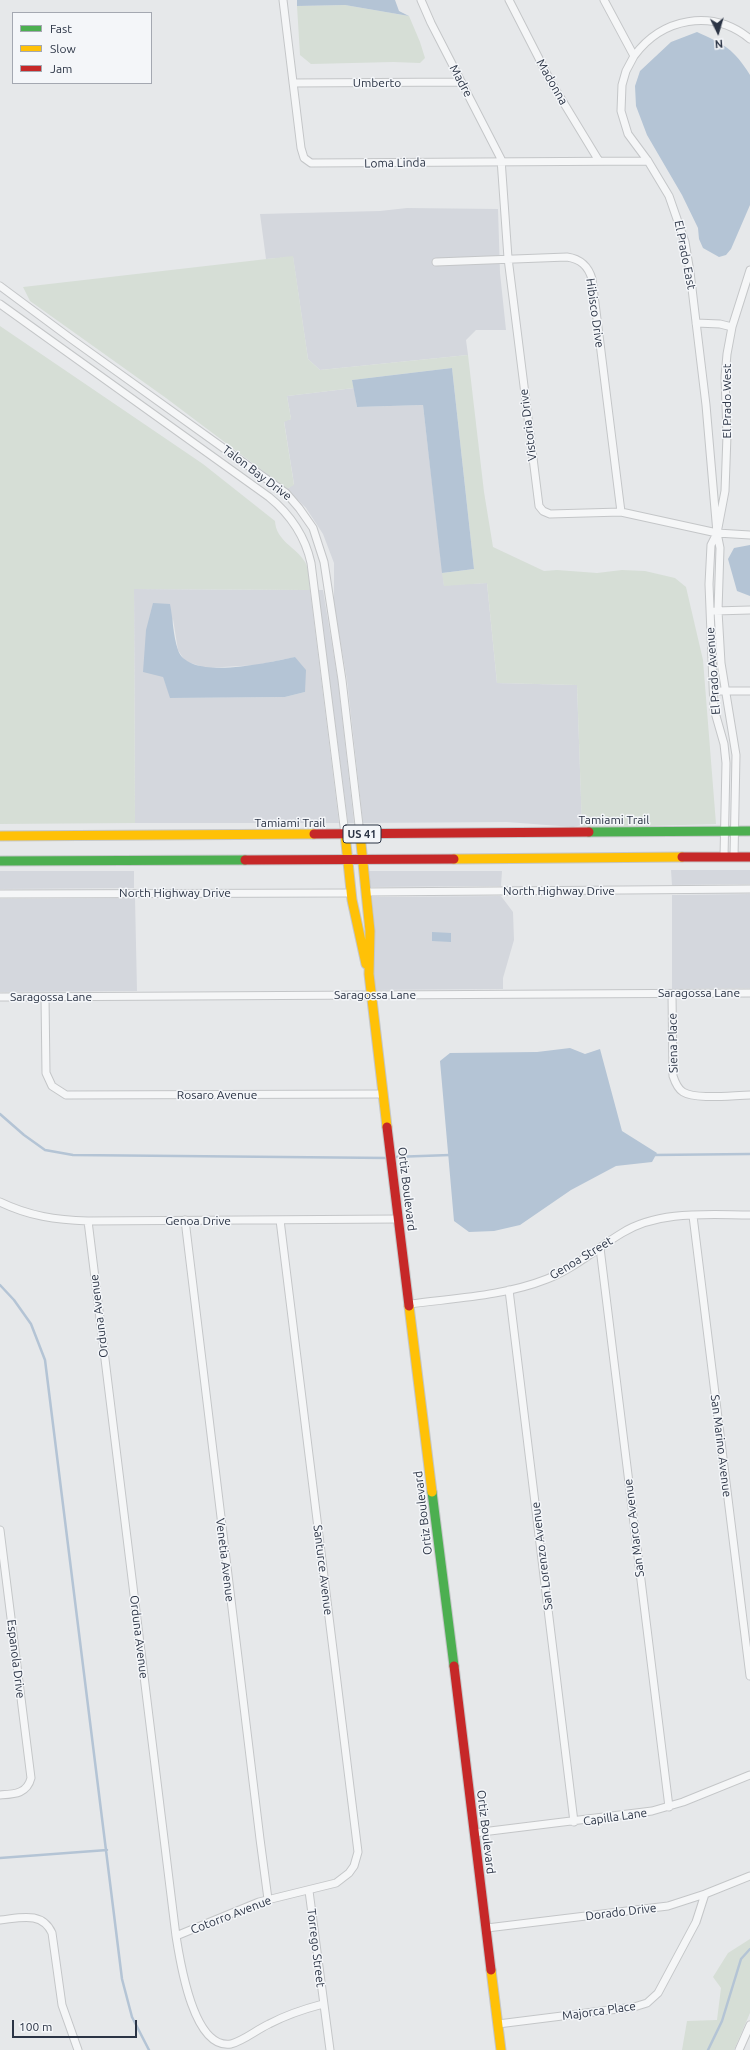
<!DOCTYPE html>
<style>
body{margin:0}
#map{position:relative;width:750px;height:2050px;overflow:hidden;background:#e6e8ea;font-family:Ubuntu,sans-serif}
canvas{display:block}
.legend{position:absolute;left:12px;top:12px;width:140px;height:72px;box-sizing:border-box;background:#f4f6f9;border:1px solid #a4a8b1;margin:0;padding:5px 7px;list-style:none;font-size:12px;color:#2b3445}
.legend li{display:flex;align-items:center;gap:8px;height:20px}
.legend b{width:20px;border:1px solid #a4a8b1}
.north{position:absolute;left:698px;top:12px;width:40px;height:40px;-webkit-text-stroke:3px #f4f6f9;paint-order:stroke;rotate:175deg;font-size:11px;font-weight:700;line-height:16px;text-align:center;color:#2b3445}
.north::after{content:'';display:block;margin:auto;width:14px;height:18px;background:#2b3445;clip-path:polygon(50% 0,100% 100%,50% 72%,0 100%)}
.scale{position:absolute;left:12px;top:2020px;width:125px;height:18px;box-sizing:border-box;border:2px solid #2b3445;border-top:0;padding-left:5px;font-size:12px;line-height:14px;white-space:nowrap;color:#2b3445;-webkit-text-stroke:3px #f4f6f9;paint-order:stroke}
</style>
<div id="map">
<canvas width="750" height="2050"></canvas>
<ul class="legend">
<li><b style="height:5px;background:#4caf50"></b>Fast</li>
<li><b style="height:5px;background:#ffc107"></b>Slow</li>
<li><b style="height:5px;background:#c62828"></b>Jam</li>
</ul>
<div class="north">N</div>
<div class="scale">100 m</div>
</div>
<script>
const context = document.querySelector('canvas').getContext('2d');
context.lineJoin = 'round';
function fill(path, color) { context.fillStyle = color; context.fill(path, 'evenodd'); }
function strokePath(path, color, width, dash) { context.strokeStyle = color; context.lineWidth = width; context.lineCap = dash ? 'butt' : 'round'; context.setLineDash(dash || []); context.stroke(path); }
function label(font, color, halo, rows, align = 'center') {
  context.font = font + ' Ubuntu,sans-serif'; context.lineWidth = 3; context.setLineDash([]); context.textBaseline = 'middle'; context.strokeStyle = halo; context.fillStyle = color; for (const [text, x, y, turn = 0] of rows) {
    context.save(); context.translate(x, y); context.rotate((+turn || 0) * Math.PI / 180); context.textAlign = isNaN(turn) ? turn : align; if (halo) context.strokeText(text, 0, 0); context.fillText(text, 0, 0); context.restore();
  }
}
const built = new Path2D(`
 M 407,208 L 498,209 L 500,273 L 506,330 L 476,330 L 466,340 L 468,355 L 320,370 L 308,359 L 293,257 L 266,259 L 260,214 L 380,211 Z
 M 354,388 L 357,407 L 423,405 L 444,585 L 487,583 L 497,683 L 577,685 L 582,825 L 573,827 L 507,822 L 363,823 L 347,680 L 334,604 L 334,563 L 323,534 L 306,508 L 287,489 L 294,484 L 284,421 L 291,419 L 287,396 Z
 M 134,589 L 310,590 L 339,823 L 135,823 ZM 173,619 L 178,650 L 185,661 L 206,668 L 257,665 L 295,657 L 305,692 L 285,697 L 171,698 L 163,677 Z
 M 318,590 L 323,590 L 338,681 L 354,823 L 348,823 Z
 M 671,870 L 750,870 L 750,884 L 672,885 Z
 M 0,871 L 134,871 L 134,888 L 0,889 Z
 M 368,871 L 502,871 L 501,886 L 371,887 Z
 M 750,894 L 750,988 L 672,989 L 672,895 Z
 M 501,896 L 513,912 L 514,940 L 503,978 L 503,989 L 375,990 L 373,973 L 375,931 L 372,897 Z
 M 135,898 L 137,991 L 0,992 L 0,899 Z`);
const green = new Path2D(`
 M 345,5 L 409,16 L 420,42 L 425,58 L 420,63 L 393,62 L 311,64 L 300,55 L 297,6 Z
 M 293,256 L 308,359 L 320,370 L 468,355 L 484,492 L 493,547 L 544,571 L 557,570 L 597,573 L 622,570 L 645,571 L 675,578 L 686,587 L 703,660 L 716,824 L 582,828 L 577,685 L 497,683 L 487,583 L 444,586 L 442,573 L 474,569 L 452,368 L 352,380 L 354,388 L 287,396 L 291,419 L 284,422 L 294,485 L 287,489 L 166,398 L 30,301 L 23,287 Z
 M 0,326 L 203,464 L 275,521 C 276,541 296,547 305,562 C 309,568 309,582 310,590 L 134,589 L 135,823 L 0,824 Z
 M 750,1939 L 750,2013 L 734,2050 L 682,2050 L 687,2021 L 717,2020 L 721,1988 L 713,1977 L 728,1953 Z`);
const water = new Path2D(`
 M 297,0 L 395,0 L 399,11 L 409,16 L 345,5 L 297,6 Z
 M 697,32 C 724,44 734,49 750,75 L 750,205 L 731,249 L 726,255 L 719,257 L 703,248 L 699,239 L 698,228 L 682,195 L 647,135 L 636,106 L 635,86 L 640,71 L 671,42 Z
 M 452,368 L 474,569 L 442,573 L 423,405 L 357,407 L 352,380 Z
 M 750,545 L 750,596 L 737,591 L 728,559 L 734,548 Z
 M 153,603 L 170,604 C 173,619 173,636 178,650 C 189,682 270,662 295,657 L 306,670 L 305,692 L 285,697 L 170,698 L 163,677 L 143,672 L 146,630 Z
 M 432,932 L 451,933 L 451,942 L 432,941 Z
 M 570,1048 L 585,1054 L 600,1049 L 622,1131 L 657,1153 L 652,1162 L 616,1166 L 571,1190 L 520,1225 L 494,1231 L 469,1232 L 454,1221 L 440,1061 L 450,1053 L 537,1052 Z`);
const stream = new Path2D(`
 M 0,1114 L 24,1135 L 45,1150 L 73,1155 L 388,1158
 M 653,1155 L 750,1154
 M 393,1157 L 450,1155
 M 0,1285 L 14,1300 L 31,1324 L 45,1360 L 122,1979 L 132,2017 L 149,2050
 M 0,1858 L 107,1850
 M 708,2050 L 722,2021 L 741,1959 L 750,1949`);
const street = new Path2D(`
 M 283,0 L 301,148 L 304,158 L 311,163 L 648,161
 M 421,0 L 431,23 L 501,159 L 508,258 L 539,506 L 543,511 L 550,514 L 621,512 L 717,533 L 750,535
 M 509,0 L 551,82 L 599,161
 M 604,0 L 634,56 L 626,71 L 622,85 L 621,111 L 628,134 L 648,161 L 669,196 L 685,242 L 690,272 L 706,405 L 717,533 L 720,548 L 718,611 L 721,663 L 736,755 L 734,857
 M 634,56 C 662,18 712,8 750,39
 M 293,83 L 461,82
 M 436,262 L 567,257 C 580,259 588,265 592,279 L 621,512
 M 0,286 L 70,338 L 286,493 L 299,508 L 313,528 L 324,562 L 342,680 L 360,834
 M 0,304 L 269,497 C 291,515 305,536 311,563 L 345,834
 M 696,323 L 720,324 L 732,327
 M 715,611 L 750,610
 M 720,691 L 750,691
 M 724,857 L 726,763 L 724,744 L 714,709 L 709,584 L 711,545 L 717,533 L 725,491 L 727,435 L 725,377 L 727,354 L 732,327 L 750,270
 M 367,892 L 750,889
 M 0,894 L 350,893
 M 672,994 L 673,1076 C 675,1082 678,1089 683,1092 C 696,1100 734,1095 750,1095
 M 0,997 L 750,993
 M 45,997 L 46,1073 L 52,1086 L 66,1095 L 383,1094
 M 0,1202 C 29,1216 56,1220 88,1221 L 399,1219
 M 693,1216 L 750,1676
 M 185,1220 L 260,1839 L 268,1899
 M 88,1221 L 176,1936 C 180,1961 193,2050 231,2044 C 245,2040 256,2030 269,2024 C 286,2015 304,2009 323,2004
 M 600,1248 L 669,1807
 M 509,1290 L 574,1822
 M 410,1304 C 455,1298 504,1296 547,1279 C 575,1268 597,1248 622,1233 C 659,1210 709,1215 750,1215
 M 0,1530 L 31,1778 C 27,1794 14,1794 0,1795
 M 474,1833 L 652,1811 L 683,1802 L 750,1775
 M 309,1891 L 330,2050
 M 0,1920 C 20,1918 42,1911 52,1933 L 62,2005 L 78,2050
 M 487,1928 L 668,1906 L 705,1894 L 750,1876
 M 176,1936 L 259,1902 L 336,1883 L 349,1873 L 354,1866 L 358,1852 L 280,1220
 M 498,2024 L 634,2007 L 647,2003 L 658,1993 L 696,1922 L 705,1894
 M 739,2050 L 750,2025`);
const fast = new Path2D(`
 M 589,832 L 750,831
 M 0,861 L 245,860
 M 432,1492 L 454,1666`);
const slow = new Path2D(`
 M 345,834 L 352,900 L 366,964
 M 360,834 L 370,931 L 369,974 L 387,1127
 M 0,836 L 314,834
 M 454,859 L 682,857
 M 409,1306 L 432,1492
 M 491,1970 L 501,2050`);
const jam = new Path2D(`
 M 314,834 L 589,832
 M 682,857 L 750,857
 M 245,860 L 454,859
 M 387,1127 L 409,1306
 M 454,1666 L 491,1970`);
const shields = [
 [362,834,38]
];
const shieldNames = [
 ["US 41",362,834]
];
const streetNames = [
 ["Madre",461,81,62],
 ["Madonna",552,82,60],
 ["Umberto",377,83],
 ["Loma Linda",395,163,-1],
 ["El Prado East",685,255,79],
 ["Hibisco Drive",595,313,82],
 ["El Prado West",727,401,-90],
 ["Vistoria Drive",528,425,-97],
 ["Talon Bay Drive",257,473,37],
 ["El Prado Avenue",713,671,-94],
 ["Tamiami Trail",614,820],
 ["Tamiami Trail",290,823],
 ["North Highway Drive",559,891],
 ["North Highway Drive",175,893],
 ["Saragossa Lane",699,993],
 ["Saragossa Lane",375,995],
 ["Saragossa Lane",51,997],
 ["Siena Place",673,1043,-91],
 ["Rosaro Avenue",217,1095],
 ["Ortiz Boulevard",407,1189,83],
 ["Genoa Drive",198,1221],
 ["Genoa Street",581,1258,-31],
 ["Orduna Avenue",99,1316,-97],
 ["San Marino Avenue",721,1446,83],
 ["Ortiz Boulevard",423,1513,-97],
 ["San Marco Avenue",634,1528,-97],
 ["San Lorenzo Avenue",542,1556,-97],
 ["Venetia Avenue",225,1560,83],
 ["Santurce Avenue",323,1570,83],
 ["Orduna Avenue",139,1637,83],
 ["Espanola Drive",16,1659,83],
 ["Capilla Lane",615,1817,-8],
 ["Ortiz Boulevard",486,1832,83],
 ["Dorado Drive",621,1912,-7],
 ["Cotorro Avenue",231,1915,-21],
 ["Torrego Street",316,1948,83],
 ["Majorca Place",599,2011,-8]
];
fill(built, '#d4d7dd');
fill(green, '#d6ded6');
fill(water, '#b4c4d5');
strokePath(stream, '#b4c4d5', 2.5);
strokePath(street, '#c4c6c8', 9);
strokePath(fast, '#c4c6c8', 11);
strokePath(slow, '#c4c6c8', 11);
strokePath(jam, '#c4c6c8', 11);
strokePath(street, '#f5f6f7', 7);
strokePath(fast, '#4caf50', 9);
strokePath(slow, '#ffc107', 9);
strokePath(jam, '#c62828', 9);
for (const [x, y, w] of shields) { const box = new Path2D(); box.roundRect(x - w / 2, y - 9, w, 18, 3); context.fillStyle = '#f4f6f9'; context.fill(box); strokePath(box, '#2b3445', 1); }
label('bold 11px', '#2b3445', null, shieldNames);
label('12px', '#2b3445', '#f4f6f9', streetNames);
</script>
